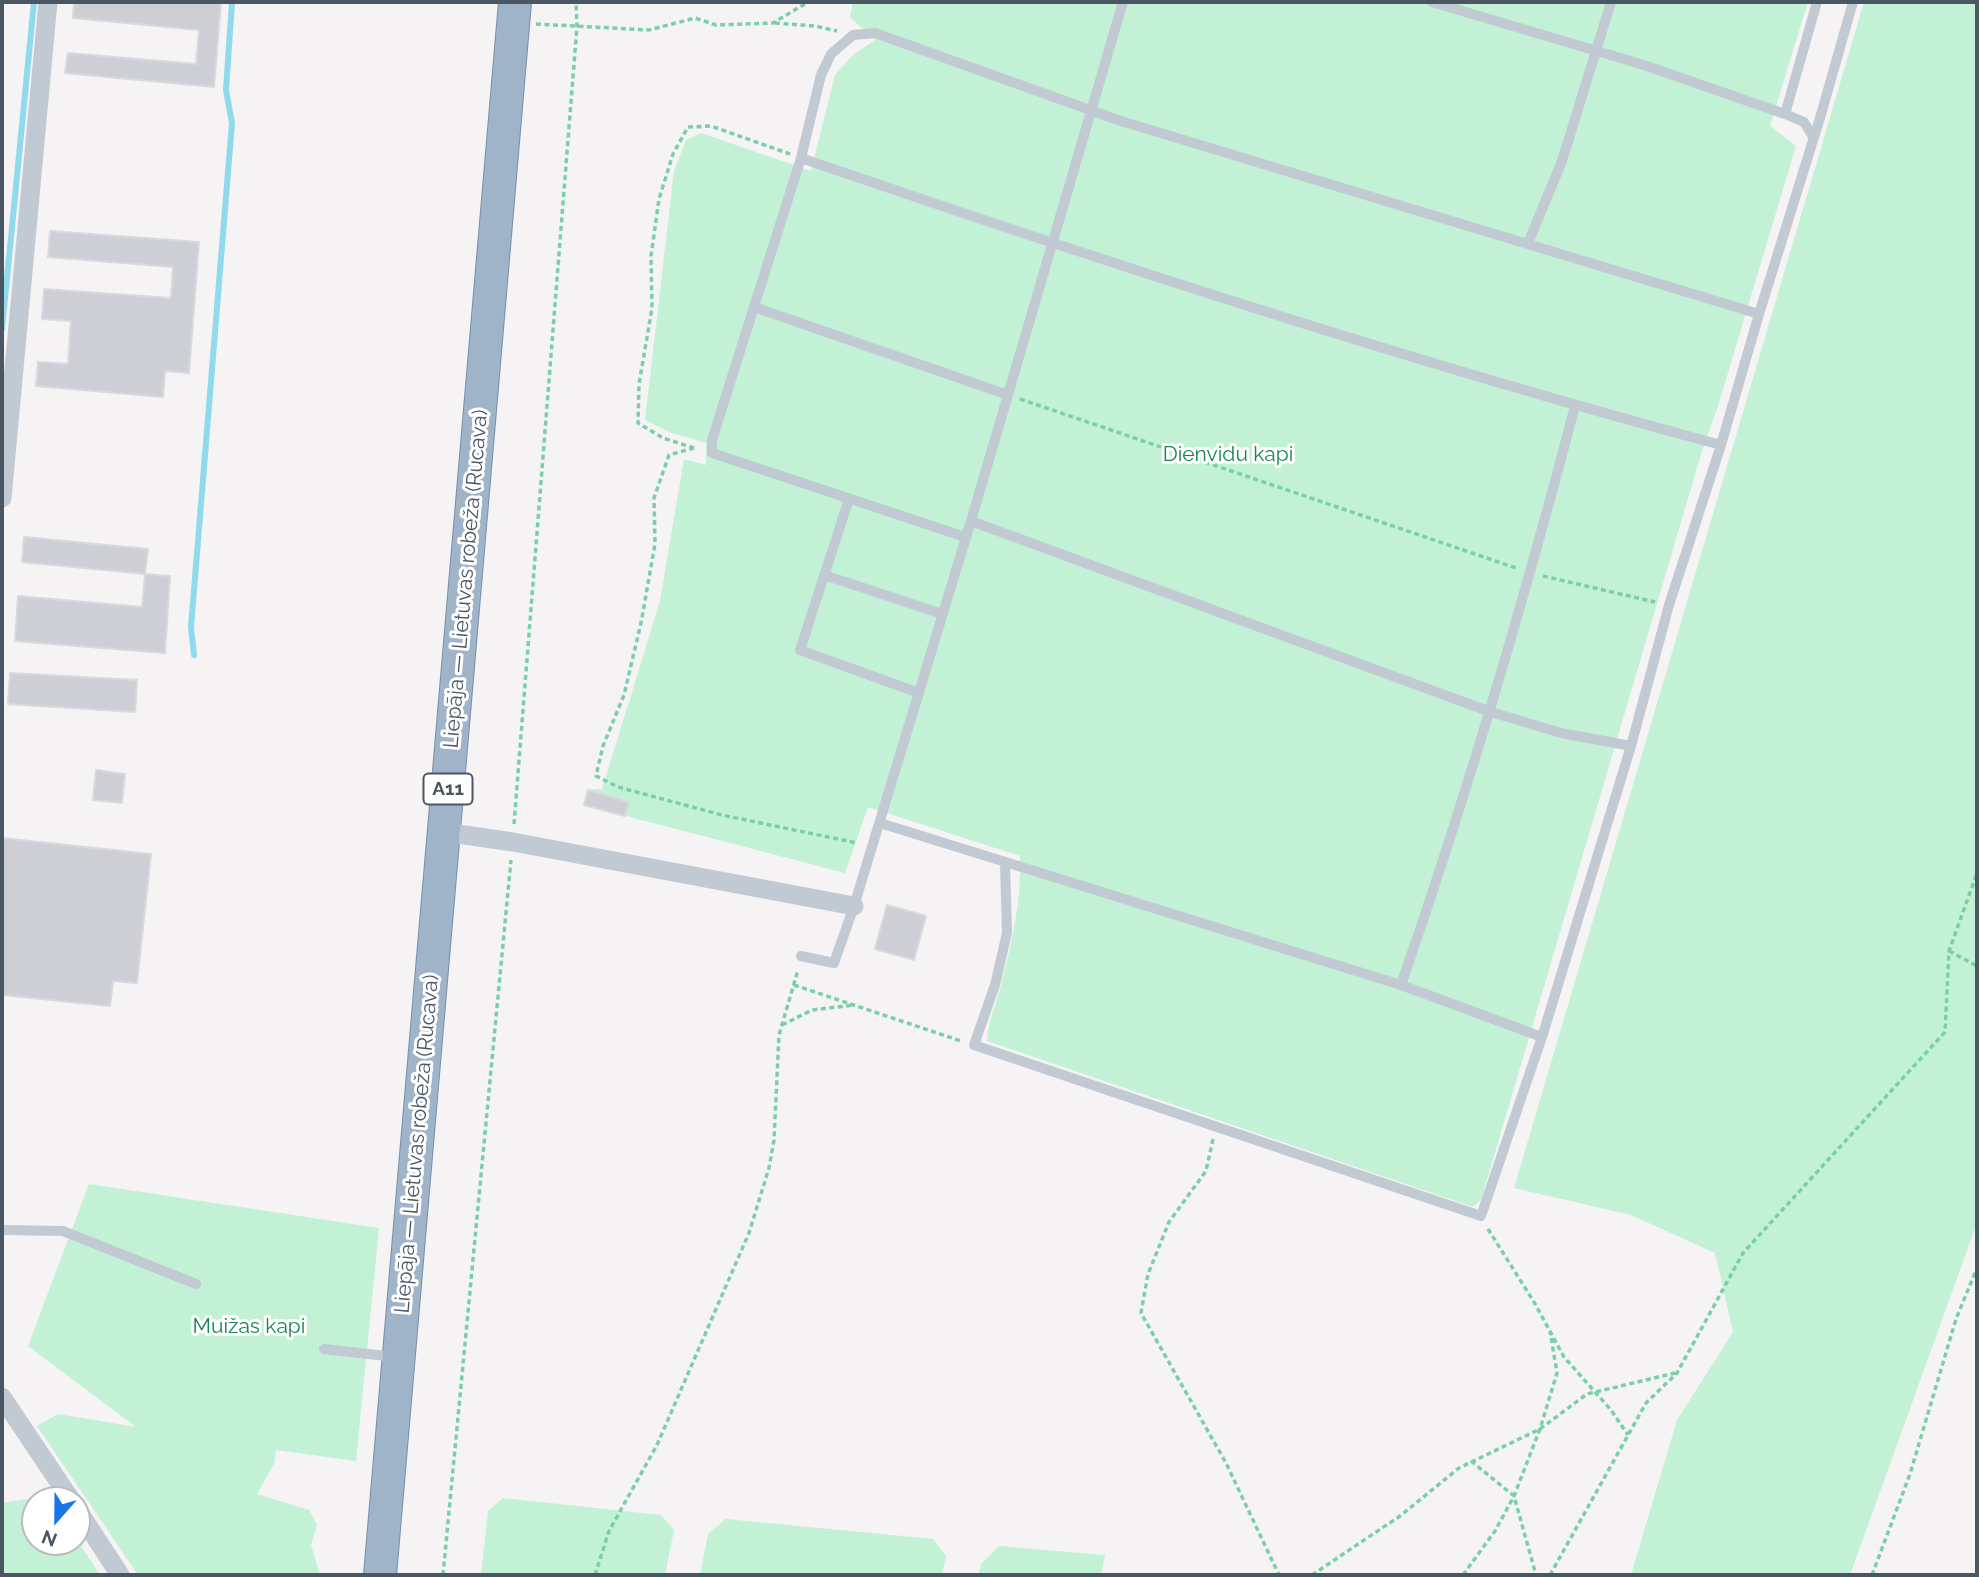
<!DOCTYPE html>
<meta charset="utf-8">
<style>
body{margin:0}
#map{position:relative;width:1979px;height:1577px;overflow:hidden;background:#f5f3f3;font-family:Raleway,sans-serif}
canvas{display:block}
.frame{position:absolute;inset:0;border:4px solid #4a5661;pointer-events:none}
.north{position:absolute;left:21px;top:1486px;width:70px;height:70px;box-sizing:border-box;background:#fff;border:2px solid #b7bbc0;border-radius:50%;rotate:201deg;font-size:19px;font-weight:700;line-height:28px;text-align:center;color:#4a5661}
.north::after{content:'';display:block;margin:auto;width:24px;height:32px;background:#1a73e8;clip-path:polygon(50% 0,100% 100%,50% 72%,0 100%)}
</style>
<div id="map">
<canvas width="1979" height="1577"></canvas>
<div class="frame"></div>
<div class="north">N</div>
</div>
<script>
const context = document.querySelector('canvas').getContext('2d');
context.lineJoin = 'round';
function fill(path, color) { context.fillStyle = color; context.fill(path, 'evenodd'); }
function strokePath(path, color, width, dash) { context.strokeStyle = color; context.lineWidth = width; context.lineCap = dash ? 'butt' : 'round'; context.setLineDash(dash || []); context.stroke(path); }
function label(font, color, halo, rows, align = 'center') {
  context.font = font + ' Raleway,sans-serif'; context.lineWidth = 6; context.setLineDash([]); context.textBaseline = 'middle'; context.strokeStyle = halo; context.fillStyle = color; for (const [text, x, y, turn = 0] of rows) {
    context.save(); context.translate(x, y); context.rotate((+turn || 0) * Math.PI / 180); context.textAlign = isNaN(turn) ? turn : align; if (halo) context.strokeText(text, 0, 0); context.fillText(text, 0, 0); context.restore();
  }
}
const green = new Path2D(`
 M 853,2 L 1808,2 L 1770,126 L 1796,146 L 1718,406 L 1702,451 L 1481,1200 L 1473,1207 L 987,1041 C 988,1021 995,1008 1000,989 C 1011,945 1022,902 1020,856 L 868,807 L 845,873 L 584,805 L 588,790 L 602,789 L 660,601 L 684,459 L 706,465 L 706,443 L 669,432 L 645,420 L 674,171 L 686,140 L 701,133 L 811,171 L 835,75 L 854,54 L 875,40 L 850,17 Z
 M 1864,2 L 1977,2 L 1977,1223 L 1850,1575 L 1631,1575 L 1677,1420 L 1733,1332 L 1715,1253 L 1631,1215 L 1514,1188 Z
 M 89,1184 L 379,1228 L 356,1461 L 276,1450 L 274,1464 L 257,1494 L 309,1510 L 317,1525 L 311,1545 L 320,1575 L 138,1575 L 37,1426 L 58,1414 L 136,1427 L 28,1346 Z
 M 48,1496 L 51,1500 L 35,1500 L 35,1542 L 77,1542 L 77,1540 L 100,1575 L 2,1575 L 2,1503 Z
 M 503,1498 L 661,1515 L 674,1530 L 665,1575 L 481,1575 L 488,1511 Z
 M 726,1519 L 933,1539 L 946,1556 L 942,1575 L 700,1575 L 708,1534 Z
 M 999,1546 L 1105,1555 L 1101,1575 L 978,1575 L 981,1564 Z`);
const stream = new Path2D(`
 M 2,329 L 34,2
 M 194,655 L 191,627 L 232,123 L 226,90 L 232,2`);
const building = new Path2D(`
 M 74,2 L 221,2 L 214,87 L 65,73 L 68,53 L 196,64 L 199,30 L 73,18 Z
 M 50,231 L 199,242 L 189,373 L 165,371 L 163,397 L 36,386 L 38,362 L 68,364 L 71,321 L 42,319 L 44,289 L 171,298 L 173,267 L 48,257 Z
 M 24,537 L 148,549 L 145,574 L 22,562 Z
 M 145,574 L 170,576 L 165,653 L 15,641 L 18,596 L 142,607 Z
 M 10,673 L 137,680 L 135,712 L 8,704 Z
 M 96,770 L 125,774 L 122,803 L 93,800 Z
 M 588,790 L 629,802 L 625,816 L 584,805 Z
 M 2,838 L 151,854 L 137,983 L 113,981 L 110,1006 L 2,995 Z
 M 887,905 L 926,916 L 914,960 L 875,949 Z`);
const path = new Path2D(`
 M 775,23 L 815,26 L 837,31
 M 536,24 L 649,30 L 695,18 L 716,25 L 773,23 L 808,2
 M 1020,399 L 1516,568
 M 694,448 L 669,455 L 654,498 L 655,544 L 641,623 L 624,695 L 603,746 L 596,776 L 618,787 L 722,815 L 857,843
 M 694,448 L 663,438 L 638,423 L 639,384 L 652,308 L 651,256 L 659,199 L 673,154 L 688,127 L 711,126 L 790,154
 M 1543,576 L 1655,602
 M 514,824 L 577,26 L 576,2
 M 1949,951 L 1977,966
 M 794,985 L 961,1041
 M 782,1025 L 812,1010 L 854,1005
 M 1213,1139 L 1206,1171 L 1169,1222 L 1148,1274 L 1141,1313 L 1226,1463 L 1279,1575
 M 1488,1229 L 1534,1302 L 1564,1357 L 1611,1410 L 1628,1435
 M 1471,1461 L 1514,1496 L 1536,1575
 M 443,1575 L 511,860
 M 595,1575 L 609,1531 L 657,1445 L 749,1233 L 769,1168 L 774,1140 L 779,1035 L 798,970
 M 1312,1575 L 1400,1516 L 1459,1468 L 1540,1429 L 1587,1394 L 1675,1373
 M 1463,1575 L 1495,1531 L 1514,1496 L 1540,1429 L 1557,1373 L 1550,1331
 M 1550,1575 L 1646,1403 L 1677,1373 L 1743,1253 L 1945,1032 L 1949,951 L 1977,873
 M 1872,1575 L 1910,1474 L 1956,1319 L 1977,1268`);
const service = new Path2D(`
 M 1432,2 L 1644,65 L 1785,114 L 1804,122 L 1813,137
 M 1785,114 L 1817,2
 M 801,158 C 1105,262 1411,362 1721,445
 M 1528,243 L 1562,161 L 1611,2
 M 754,307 L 1008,395
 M 849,499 L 800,650 L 919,693
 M 971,521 L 1488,711 L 1561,733 L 1631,746
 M 965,537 L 712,453 L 712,440 L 801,158 L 821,75 L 831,54 L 853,35 L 875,33 L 1121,121 L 1759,314
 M 824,575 L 942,614
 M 880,823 L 1401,985 L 1542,1037
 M 1005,863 L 1007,933 L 995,985 L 974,1045 L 1481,1216 L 1542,1037 L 1631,746 L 1669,605 L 1721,445 L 1759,314 L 1820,118 L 1853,2
 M 801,956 L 834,963 L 854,906 L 971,521 L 1123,2
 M 1401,985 C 1467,795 1524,601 1575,406
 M 2,1230 L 63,1231 L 196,1284
 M 324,1349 L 395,1357`);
const minor = new Path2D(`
 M 2,498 L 48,2
 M 444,832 L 513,842 L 854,906
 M 2,1397 L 71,1500
 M 77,1509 L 120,1575`);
const trunk = new Path2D(`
 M 380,1575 L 515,2`);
const shields = [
 [448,789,49]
];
const shieldNames = [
 ["A11",448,789]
];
const parkNames = [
 ["Dienvidu kapi",1228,455],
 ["Muižas kapi",249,1327]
];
const streetNames = [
 ["Liepāja — Lietuvas robeža (Rucava)",466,579,-85],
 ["Liepāja — Lietuvas robeža (Rucava)",417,1144,-85]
];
fill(green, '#c3f1d5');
strokePath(stream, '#90daee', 6);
fill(building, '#cdcfd5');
strokePath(building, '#d7d9de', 2);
strokePath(trunk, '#7690ad', 34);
strokePath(path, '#7ad0a6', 3.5, [5, 3.5]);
strokePath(service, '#c1cad2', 10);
strokePath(minor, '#c1cad2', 19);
strokePath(trunk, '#9fb4c9', 32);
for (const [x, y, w] of shields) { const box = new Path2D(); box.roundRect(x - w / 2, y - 15.5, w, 31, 5); context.fillStyle = '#fff'; context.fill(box); strokePath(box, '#4a5661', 2); }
label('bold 19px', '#4a5661', null, shieldNames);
label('21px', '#17864f', '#fff', parkNames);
label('21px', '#4a5661', '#fff', streetNames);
</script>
